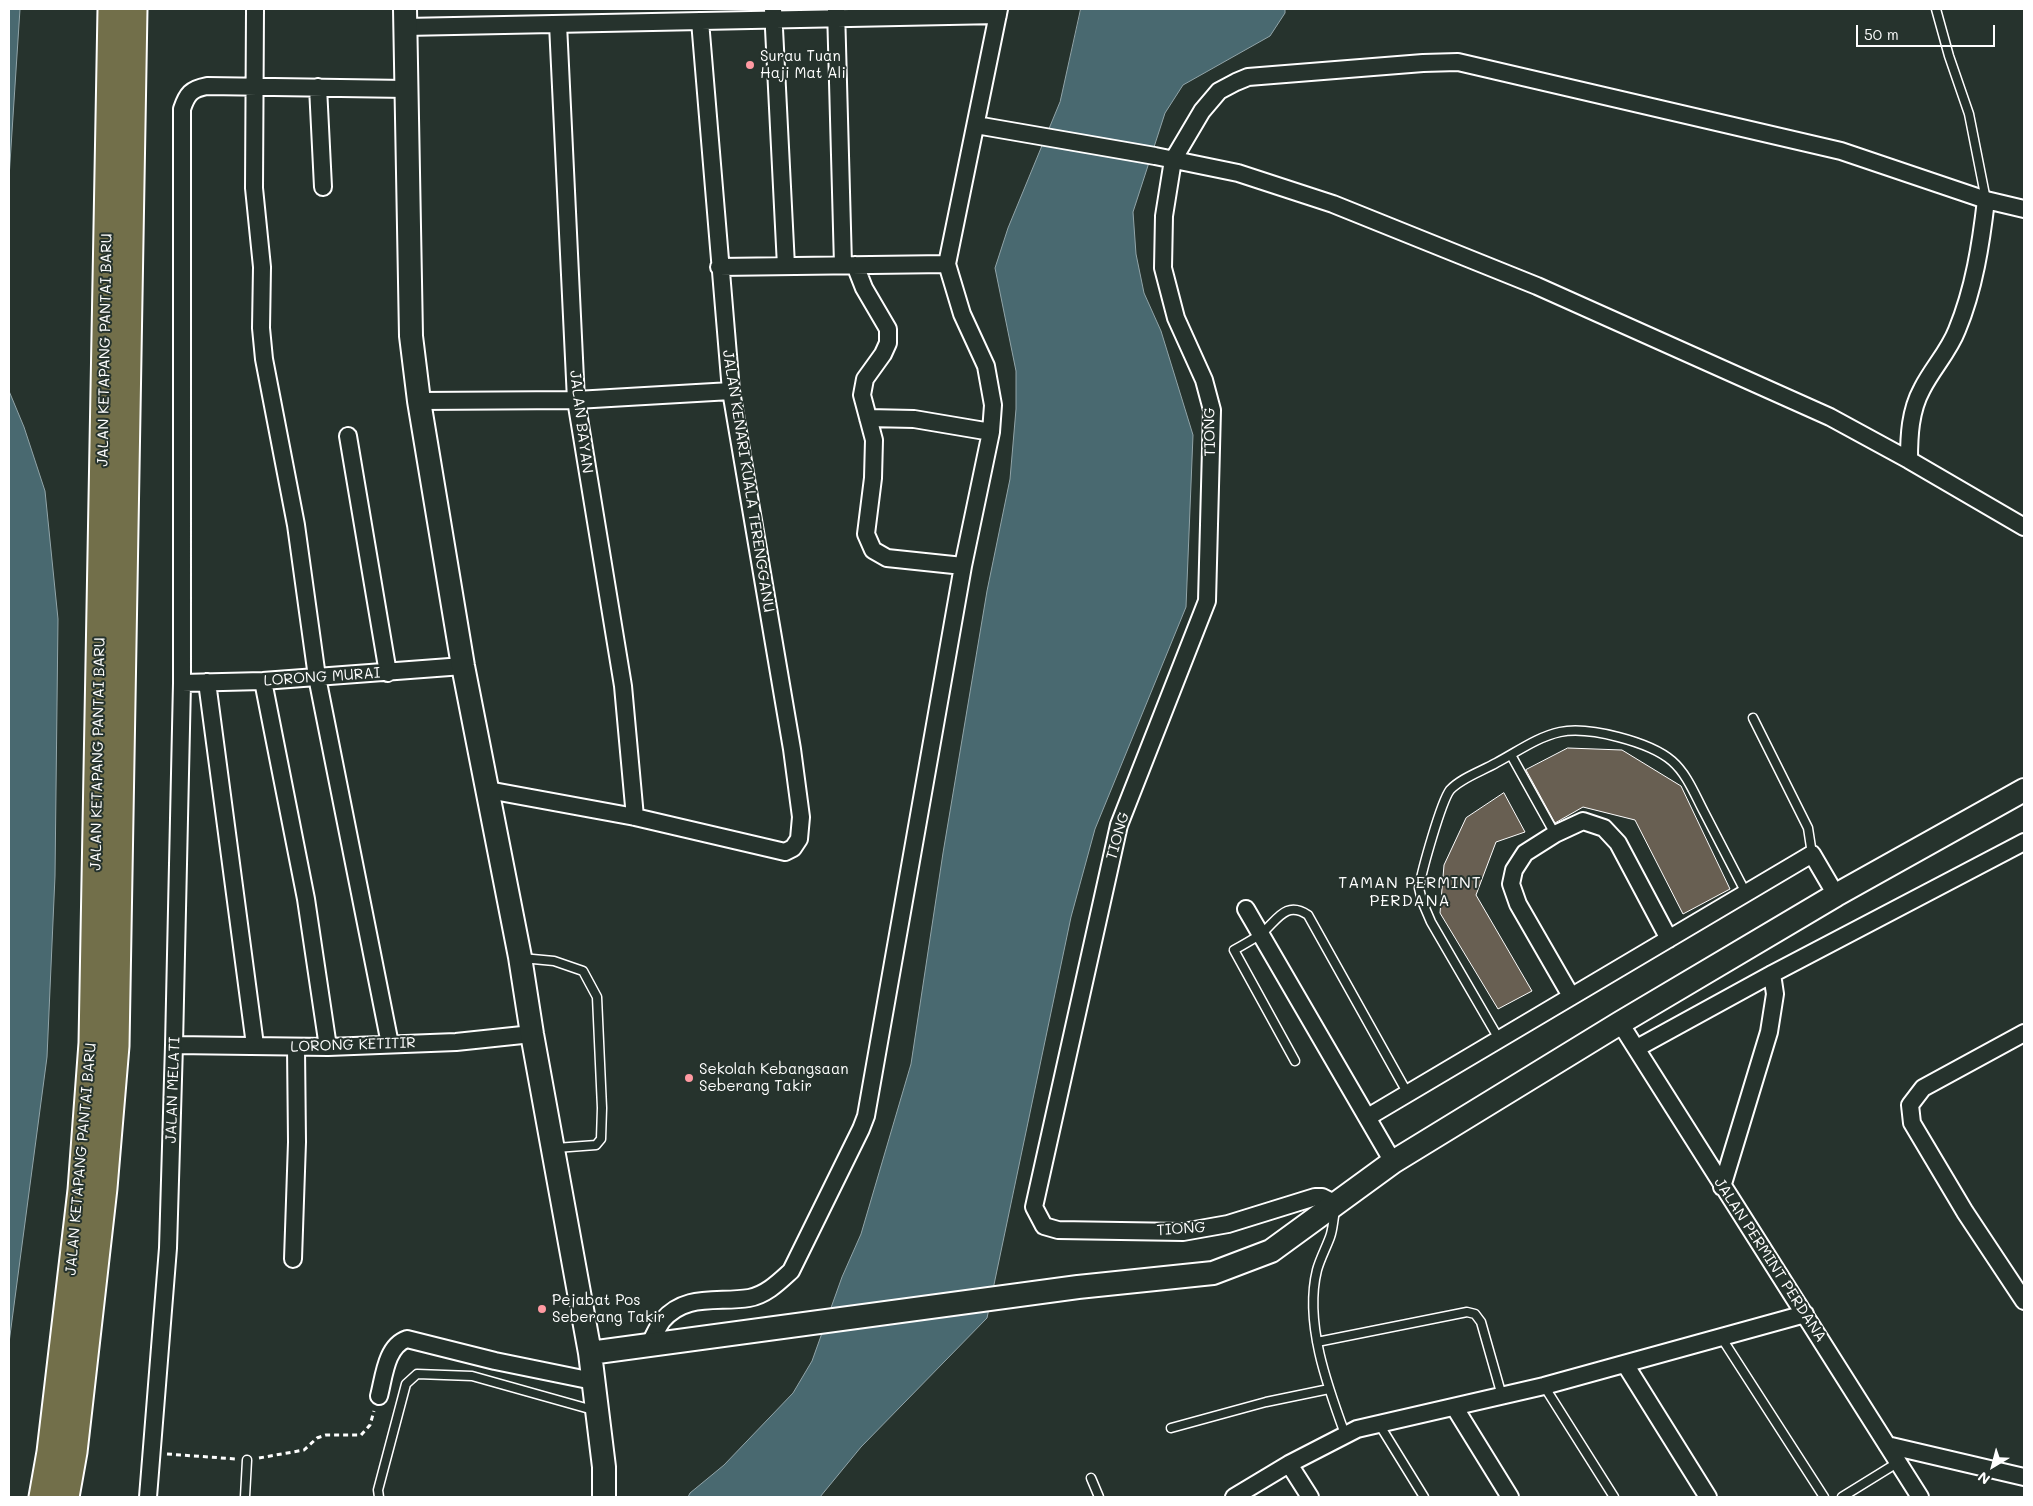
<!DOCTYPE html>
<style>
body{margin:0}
#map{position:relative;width:2033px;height:1506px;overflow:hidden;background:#26332d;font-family:Mali,sans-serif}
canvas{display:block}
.frame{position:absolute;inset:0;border:10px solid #fff;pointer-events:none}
.north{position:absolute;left:1968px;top:1441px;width:50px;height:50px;-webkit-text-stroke:4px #26332d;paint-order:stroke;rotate:217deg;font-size:14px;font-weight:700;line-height:20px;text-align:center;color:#fff}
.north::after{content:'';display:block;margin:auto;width:18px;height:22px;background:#fff;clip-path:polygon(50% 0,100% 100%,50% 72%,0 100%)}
.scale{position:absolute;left:1856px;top:25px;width:139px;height:22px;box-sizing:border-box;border:2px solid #fff;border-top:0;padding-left:6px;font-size:15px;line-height:18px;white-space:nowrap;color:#fff;-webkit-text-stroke:4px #26332d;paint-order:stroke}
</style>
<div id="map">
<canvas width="2033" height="1506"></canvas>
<div class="frame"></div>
<div class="north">N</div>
<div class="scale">50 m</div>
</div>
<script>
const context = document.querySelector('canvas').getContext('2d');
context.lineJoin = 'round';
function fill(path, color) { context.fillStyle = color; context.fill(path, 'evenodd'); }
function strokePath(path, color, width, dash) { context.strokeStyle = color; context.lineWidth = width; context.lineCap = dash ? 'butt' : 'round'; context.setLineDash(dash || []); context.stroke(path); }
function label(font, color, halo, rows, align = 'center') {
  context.font = font + ' Mali,sans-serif'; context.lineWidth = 4; context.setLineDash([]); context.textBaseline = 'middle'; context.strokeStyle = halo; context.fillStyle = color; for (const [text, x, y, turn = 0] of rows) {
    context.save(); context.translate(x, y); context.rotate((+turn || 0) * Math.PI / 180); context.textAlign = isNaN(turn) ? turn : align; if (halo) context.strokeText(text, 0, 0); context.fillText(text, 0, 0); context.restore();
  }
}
const water = new Path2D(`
 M 9,9 L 20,9 L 9,178 Z
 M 1081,9 L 1285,9 L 1285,13 L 1270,36 L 1183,85 L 1165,113 L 1133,212 L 1136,254 L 1144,293 L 1161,331 L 1193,435 L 1186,607 L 1095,829 L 1071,917 L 987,1318 L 861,1447 L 820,1497 L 688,1497 L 690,1493 L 724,1465 L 793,1393 L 812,1361 L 842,1277 L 861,1234 L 911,1064 L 943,853 L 987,591 L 1010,479 L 1016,409 L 1016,371 L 995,268 L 1008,228 L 1060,102 Z
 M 9,391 L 24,427 L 45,491 L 58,619 L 55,876 L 47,1057 L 9,1343 Z`);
const building = new Path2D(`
 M 1568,748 L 1622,750 L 1681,786 L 1730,889 L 1683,914 L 1635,820 L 1583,807 L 1555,823 L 1526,770 Z
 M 1504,793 L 1525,832 L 1496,842 L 1476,895 L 1532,991 L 1498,1009 L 1440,913 L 1444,865 L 1466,818 Z`);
const path = new Path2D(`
 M 167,1454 L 236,1459
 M 259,1458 L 304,1450 L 317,1438 L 326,1435 L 361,1435 L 370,1425 L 374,1411`);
const lane = new Path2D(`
 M 1936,9 L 1949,56 L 1969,114 L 1986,200
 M 1753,718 L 1808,828 L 1812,854
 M 1511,755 L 1555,834
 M 522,958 L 554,961 L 583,971 L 597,997 L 602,1108 L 601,1139 L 596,1145 L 556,1148
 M 1499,1039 L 1431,922 L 1422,901 L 1419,888 C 1422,870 1441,802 1450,790 C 1461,778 1482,771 1496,763 C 1517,752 1537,737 1560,732 C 1589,726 1650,742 1672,761 C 1687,774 1695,795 1704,812 C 1718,839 1732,866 1746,893
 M 1295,1061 L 1234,950 C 1243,945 1252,940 1261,934 C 1277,921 1285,900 1308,915 L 1408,1094
 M 1335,1211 C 1333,1220 1333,1229 1330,1237 C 1326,1248 1320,1259 1317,1270 C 1304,1322 1327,1385 1345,1434
 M 1721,1337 L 1824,1497
 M 1317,1342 L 1467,1312 L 1475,1314 L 1481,1322 L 1502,1396
 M 1544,1386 L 1614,1497
 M 1379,1424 L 1424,1497
 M 1171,1428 L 1266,1402 L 1329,1389
 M 1091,1478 L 1099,1497
 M 245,1497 L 247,1460
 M 379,1497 L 378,1490 L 406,1384 L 417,1374 L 472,1376 L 593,1410
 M 1842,1497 L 1897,1463`);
const street = new Path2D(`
 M 255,9 L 254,188 L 262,267 L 261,328 L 264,359 L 296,525 L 317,677 L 390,1044
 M 773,9 L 786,266
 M 836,9 L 843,265
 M 558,24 L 576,400 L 623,686 L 635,817
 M 405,27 L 998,15
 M 318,87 L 323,187
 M 976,125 L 1155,156 L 1238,173 L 1333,204 L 1537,286 L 1830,417 L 1909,460 L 2024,527
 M 855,265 L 864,288 L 888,329 L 888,343 L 883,354 L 865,379 L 862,395 L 874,440 L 873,478 L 866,534 L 873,550 L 887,558 L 963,566
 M 719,267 L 947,264
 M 419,401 L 576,400 L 731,391
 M 868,418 L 914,419 L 991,432
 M 348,436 L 388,673
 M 1909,460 C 1909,436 1910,411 1922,389 C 1932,369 1949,351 1957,330 C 1974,289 1981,244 1986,200
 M 263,681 L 306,899 L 328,1047
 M 207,682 L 255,1045
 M 182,683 L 263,681 L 463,666
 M 488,790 L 635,817 L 785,852 L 793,848 L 799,839 L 801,817 L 792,749 L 731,391 L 700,21
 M 1246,909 L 1393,1162
 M 1571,996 L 1518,904 L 1511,884 L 1514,870 L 1525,853 L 1555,834 L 1583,821 L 1604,828 L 1618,843 L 1669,939
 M 1620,1023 L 1920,1497
 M 2024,1033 L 1923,1088 L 1910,1105 L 1912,1123 L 1965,1212 L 2024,1301
 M 174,1045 L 328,1047 L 456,1042 L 532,1034
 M 1637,1048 L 1772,974 L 2024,842
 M 1368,1117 L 1812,854 L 1836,895
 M 1722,1187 L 1769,1032 L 1775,994 L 1772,974
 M 1336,1204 L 1322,1197 L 1315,1197 L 1228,1224 L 1183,1232 L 1058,1230 L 1044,1226 L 1034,1207 L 1119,825 L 1207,601 L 1212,410 L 1204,380 L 1176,318 L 1163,268 L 1164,216 L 1173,160 L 1202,111 L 1219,91 L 1236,82 L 1248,77 L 1423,63 L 1458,62 L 1841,151 L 1986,200 L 2024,209
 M 293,1259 L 297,1142 L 296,1048
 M 649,1345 C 653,1338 657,1328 662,1321 C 685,1293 718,1303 749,1298 C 766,1295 779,1282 791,1271 L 861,1129 L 866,1116 L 963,566 L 991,432 L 993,405 L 986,366 L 962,314 L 947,264 L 999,9
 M 1625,1364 L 1708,1497
 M 379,1396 C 384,1377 386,1346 407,1339 L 495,1361 L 593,1381
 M 1455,1408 L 1510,1497
 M 1887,1445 L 2024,1477
 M 1289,1464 L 1310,1497
 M 148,1497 L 168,1248 L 174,1045 L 182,683 L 182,109 C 187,94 191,89 207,86 L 407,89
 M 1234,1497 L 1289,1464 L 1357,1429 L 1544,1386 L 1805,1314`);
const secondary = new Path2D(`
 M 405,9 L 411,336 L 419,401 L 463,666 L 520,957 L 532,1034 L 590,1353 L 604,1467 L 604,1497
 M 590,1353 L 1078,1287 L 1213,1273 L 1271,1251 L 1393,1162 L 1620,1023 L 1836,895 L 2024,790`);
const primary = new Path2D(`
 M 42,1497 L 50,1452 L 81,1190 L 92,1043 L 111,9
 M 66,1497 L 74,1452 L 104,1188 L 116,1046 L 134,9`);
const markers = [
 [750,65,5,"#ff9aa2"],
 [689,1078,5,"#ff9aa2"],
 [542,1309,5,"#ff9aa2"]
];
const poiNames = [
 ["Surau Tuan",760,56],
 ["Haji Mat Ali",760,73],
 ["Sekolah Kebangsaan",699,1069],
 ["Seberang Takir",699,1086],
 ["Pejabat Pos",552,1300],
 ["Seberang Takir",552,1317]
];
const streetNames = [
 ["JALAN KETAPANG PANTAI BARU",105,350,-89],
 ["JALAN BAYAN",581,422,83],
 ["TIONG",1210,432,-91],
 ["JALAN KENARI KUALA TERENGGANU",748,481,81],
 ["LORONG MURAI",322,677,-4],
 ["JALAN KETAPANG PANTAI BARU",98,754,-89],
 ["TIONG",1118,836,-74],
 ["LORONG KETITIR",353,1045,-2],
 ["JALAN MELATI",173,1090,-88],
 ["JALAN KETAPANG PANTAI BARU",81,1159,-85],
 ["TIONG",1181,1229,-4],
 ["JALAN PERMINT PERDANA",1770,1260,57]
];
const neighbourhoodNames = [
 ["TAMAN PERMINT",1410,883],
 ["PERDANA",1410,901]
];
fill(water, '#496970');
strokePath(water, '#92a5a9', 1);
fill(building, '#685f52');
strokePath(building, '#fff', 1);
strokePath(lane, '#fff', 11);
strokePath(street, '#fff', 20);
strokePath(secondary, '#fff', 26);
strokePath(primary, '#fff', 29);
strokePath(path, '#fff', 3, [5, 4]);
strokePath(lane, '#26332d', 8);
strokePath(street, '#26332d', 16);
strokePath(secondary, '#26332d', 22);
strokePath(primary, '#726f4a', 25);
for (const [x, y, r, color] of markers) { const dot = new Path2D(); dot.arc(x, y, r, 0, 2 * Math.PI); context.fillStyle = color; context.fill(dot); strokePath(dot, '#26332d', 2); }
label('15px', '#fff', '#26332d', poiNames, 'left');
label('15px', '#fff', '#26332d', streetNames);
context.letterSpacing = '1px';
label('16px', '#fff', '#26332d', neighbourhoodNames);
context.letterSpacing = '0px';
</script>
